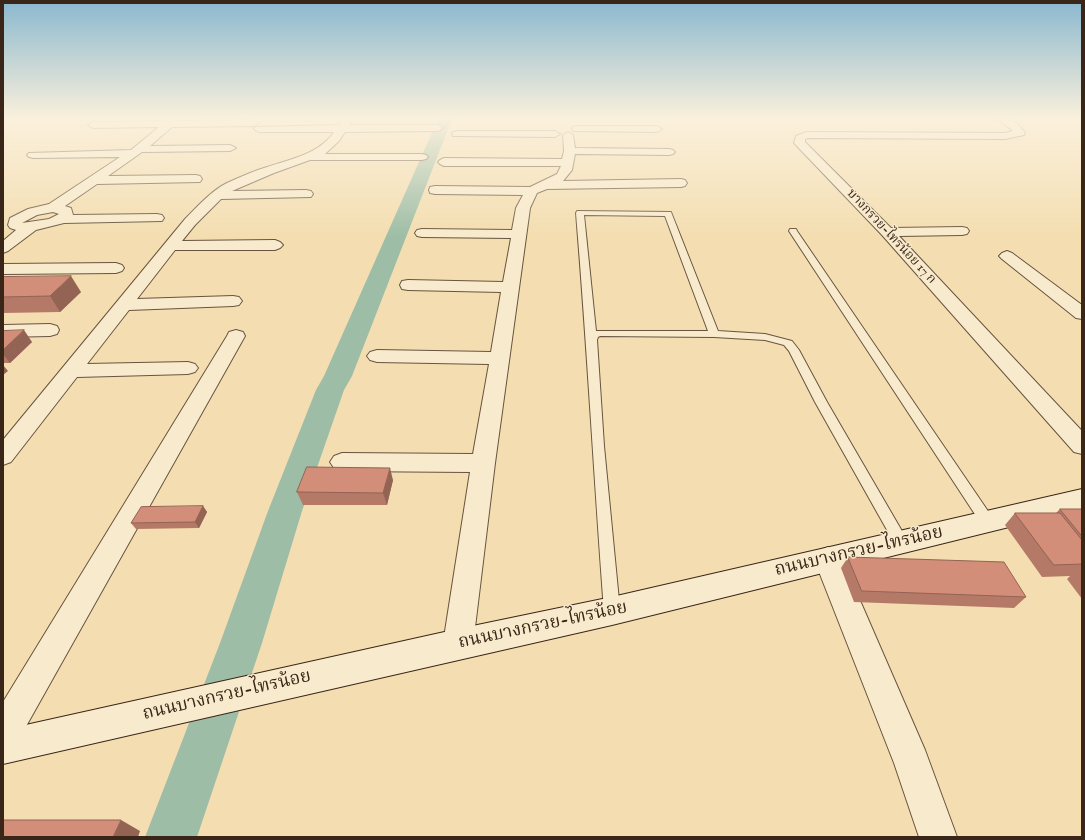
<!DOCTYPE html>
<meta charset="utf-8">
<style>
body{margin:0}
#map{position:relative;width:1085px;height:840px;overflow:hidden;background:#f4deb1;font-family:"IM FELL English",serif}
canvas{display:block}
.frame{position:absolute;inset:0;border:4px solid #3a2619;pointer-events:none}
</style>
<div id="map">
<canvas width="1085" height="840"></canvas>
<div class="frame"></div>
</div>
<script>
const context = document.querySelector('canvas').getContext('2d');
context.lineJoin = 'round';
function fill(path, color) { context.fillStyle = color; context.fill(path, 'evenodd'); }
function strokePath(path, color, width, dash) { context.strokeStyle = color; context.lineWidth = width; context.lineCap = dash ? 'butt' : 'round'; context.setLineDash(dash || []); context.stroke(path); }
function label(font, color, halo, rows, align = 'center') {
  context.font = font + ' "IM FELL English","Noto Serif Thai",serif'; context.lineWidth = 3; context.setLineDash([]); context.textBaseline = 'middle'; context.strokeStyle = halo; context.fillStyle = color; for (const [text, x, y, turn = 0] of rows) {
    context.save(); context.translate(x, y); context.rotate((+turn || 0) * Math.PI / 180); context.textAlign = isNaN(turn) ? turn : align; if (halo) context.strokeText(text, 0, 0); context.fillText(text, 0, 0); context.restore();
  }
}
const canal = new Path2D(`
 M 438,119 L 452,119 L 352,376 L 344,390 L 302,511 L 262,643 L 197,837 L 145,837 L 220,643 L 268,511 L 316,390 L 324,376 Z`);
const service = new Path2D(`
 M 577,211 L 671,212 L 718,331 L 765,334 L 792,341 L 799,350 L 827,402 L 906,538 L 908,542 L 906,546 L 901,548 L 896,546 L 815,402 L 789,351 L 784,345 L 765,340 L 714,337 L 600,336 L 598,337 L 597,340 L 604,446 L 620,611 L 618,616 L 612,618 L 606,616 L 604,611 C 594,478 587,346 576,213 ZM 584,215 L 665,216 L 708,331 L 596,331 Z
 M 790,229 L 796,229 L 797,231 L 992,517 L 994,521 L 992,525 L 987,527 L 982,525 L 789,231 Z`);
const minor = new Path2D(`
 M 169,119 L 177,119 L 178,121 L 254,120 L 259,123 L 254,126 L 172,127 L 150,146 L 230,145 L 236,148 L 230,151 L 142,152 L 108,176 L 196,175 L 200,176 L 202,179 L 200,182 L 97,184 L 65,206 L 71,208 L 73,215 L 157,214 L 162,215 L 164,218 L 162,221 L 64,223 L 36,230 L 8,251 L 3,253 L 3,241 L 16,230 L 10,228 L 8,225 L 10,218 L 28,209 L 49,204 L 120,157 L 33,158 L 29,157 L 27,155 L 29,153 L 131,150 L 159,127 L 93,128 L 88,125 L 93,122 L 167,121 ZM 53,212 L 59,214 L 49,219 L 22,223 L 37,215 Z
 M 343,119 L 353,119 L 349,125 L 438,125 L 443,128 L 438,131 L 345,132 L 339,141 L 325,154 L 422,154 L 426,155 L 428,157 L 426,159 L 422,160 L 310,160 L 274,173 L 232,191 L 306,190 L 311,191 L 313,194 L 311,197 L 221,199 L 195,225 L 182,241 L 275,240 L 280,242 L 283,245 L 280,248 L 275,250 L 175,250 L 137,299 L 233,296 L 239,297 L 242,301 L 239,305 L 233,306 L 129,310 L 87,364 L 188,362 L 195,364 L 198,368 L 195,372 L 188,374 L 77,377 L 11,462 L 3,465 L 3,440 L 185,219 C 198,206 211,191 227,183 C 240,177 254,171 267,167 C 291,159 319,154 334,132 L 259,132 L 254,129 L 255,127 L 339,125 Z
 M 998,119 C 1011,119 1018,122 1025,133 L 1024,135 L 1005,139 L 808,138 L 805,139 L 805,142 L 891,228 L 962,227 L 967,228 L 969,231 L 967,234 L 962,235 L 899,236 L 1082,431 L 1082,454 L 1074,452 L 882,235 L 794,143 L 796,136 L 806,132 L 1005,133 L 1013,131 Z
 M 577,126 L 657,126 L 662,129 L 657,132 L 573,131 L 572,129 L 573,127 Z
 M 457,131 L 555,131 L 560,134 L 555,137 L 453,136 L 452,134 L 453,132 Z
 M 568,132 L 573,135 L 575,148 L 669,149 L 673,150 L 675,152 L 673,154 L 669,155 L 575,154 L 572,170 L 563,181 L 681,179 L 685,180 L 687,183 L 685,186 L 681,187 L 547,189 L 537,193 L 530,208 L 495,463 L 473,644 L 469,654 L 458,659 L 447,654 L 443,644 L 470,472 L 342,471 L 334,468 L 330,462 L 334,456 L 342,453 L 473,454 L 489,364 L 377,362 L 370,360 L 367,356 L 370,352 L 377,350 L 491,352 L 501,292 L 408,290 L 402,289 L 400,285 L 402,281 L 408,280 L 503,282 L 511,238 L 422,237 L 417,236 L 415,233 L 417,230 L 422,229 L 512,230 L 516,208 L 523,195 L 435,194 L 430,193 L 429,190 L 430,187 L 435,186 L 530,187 L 557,174 L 561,166 L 444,166 L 440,164 L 438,162 L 440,160 L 444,158 L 562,159 L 564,151 L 563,135 Z
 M 1007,251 L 1012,253 L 1082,305 L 1082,319 L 1076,318 L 1002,259 L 999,256 L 1002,253 Z
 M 116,263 L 122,265 L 124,268 L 122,271 L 116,273 L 3,274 L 3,264 Z
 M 50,324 L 57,326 L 59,330 L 57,334 L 50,336 L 3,337 L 3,325 Z
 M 236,330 L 243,332 L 245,336 L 15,746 L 3,751 L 3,702 L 227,336 L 229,332 Z
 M 828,547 L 838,551 L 842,559 L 925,750 L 957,837 L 919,837 L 894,763 L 814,559 L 818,551 Z`);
const secondary = new Path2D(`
 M 1082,489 L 1082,509 L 612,625 L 3,764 L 3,730 L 458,629 L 612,597 Z`);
const wall = new Path2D(`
 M 3,277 L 81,292 L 60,312 L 3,313 Z
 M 3,331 L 32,342 L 10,363 L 3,363 Z
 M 393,480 L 387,505 L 303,505 L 297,492 Z
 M 203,506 L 207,512 L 199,528 L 136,529 L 131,523 Z
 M 1060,509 L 1082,509 L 1082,599 L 1067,579 L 1070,576 L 1042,577 L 1005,525 L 1015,513 L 1056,513 Z
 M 848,557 L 1026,597 L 1014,608 L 854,602 L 841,568 Z`);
const shadedWall = new Path2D(`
 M 71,276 L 81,292 L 60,312 L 50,296 Z
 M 24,330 L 32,342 L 10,363 L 3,354 L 3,350 Z
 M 3,365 L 8,371 L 3,375 Z
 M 390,468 L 393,480 L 387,505 L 383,493 Z
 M 203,506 L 207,512 L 199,528 L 195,522 Z
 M 121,820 L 140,831 L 138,837 L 113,837 Z`);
const building = new Path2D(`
 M 71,276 L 50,296 L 3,297 L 3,277 Z
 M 24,330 L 3,350 L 3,331 Z
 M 307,467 L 390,468 L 383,493 L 297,492 Z
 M 203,506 L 195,522 L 131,523 L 141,507 Z
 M 1060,509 L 1082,509 L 1082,536 Z
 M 1015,513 L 1060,513 L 1082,540 L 1082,564 L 1054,565 Z
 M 848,557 L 1004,562 L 1026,597 L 862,591 Z
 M 3,820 L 121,820 L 113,837 L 3,837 Z`);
const farStreetnames = [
 ["บางกรวย-ไทรน้อย 17 ก",891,237,47]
];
const nearStreetnames = [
 ["ถนนบางกรวย-ไทรน้อย",859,552,-13],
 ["ถนนบางกรวย-ไทรน้อย",543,626,-12],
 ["ถนนบางกรวย-ไทรน้อย",227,696,-13]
];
fill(canal, '#9dbda6');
strokePath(service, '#68543f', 2);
strokePath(minor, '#68543f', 2);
strokePath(secondary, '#3a2619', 2);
fill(service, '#f8eacc');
fill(minor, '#f8eacc');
fill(secondary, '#f8eacc');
fill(wall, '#b57a67');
fill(shadedWall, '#936354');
fill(building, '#d28e78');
strokePath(building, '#936354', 1);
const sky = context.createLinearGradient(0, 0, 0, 237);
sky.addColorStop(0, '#8ab8ce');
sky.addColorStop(0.5, '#faf0dc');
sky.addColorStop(1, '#faf0dc00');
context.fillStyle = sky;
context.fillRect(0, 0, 1085, 237);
label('13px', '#3a2619', '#f8eacc', farStreetnames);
label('18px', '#3a2619', '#f8eacc', nearStreetnames);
</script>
